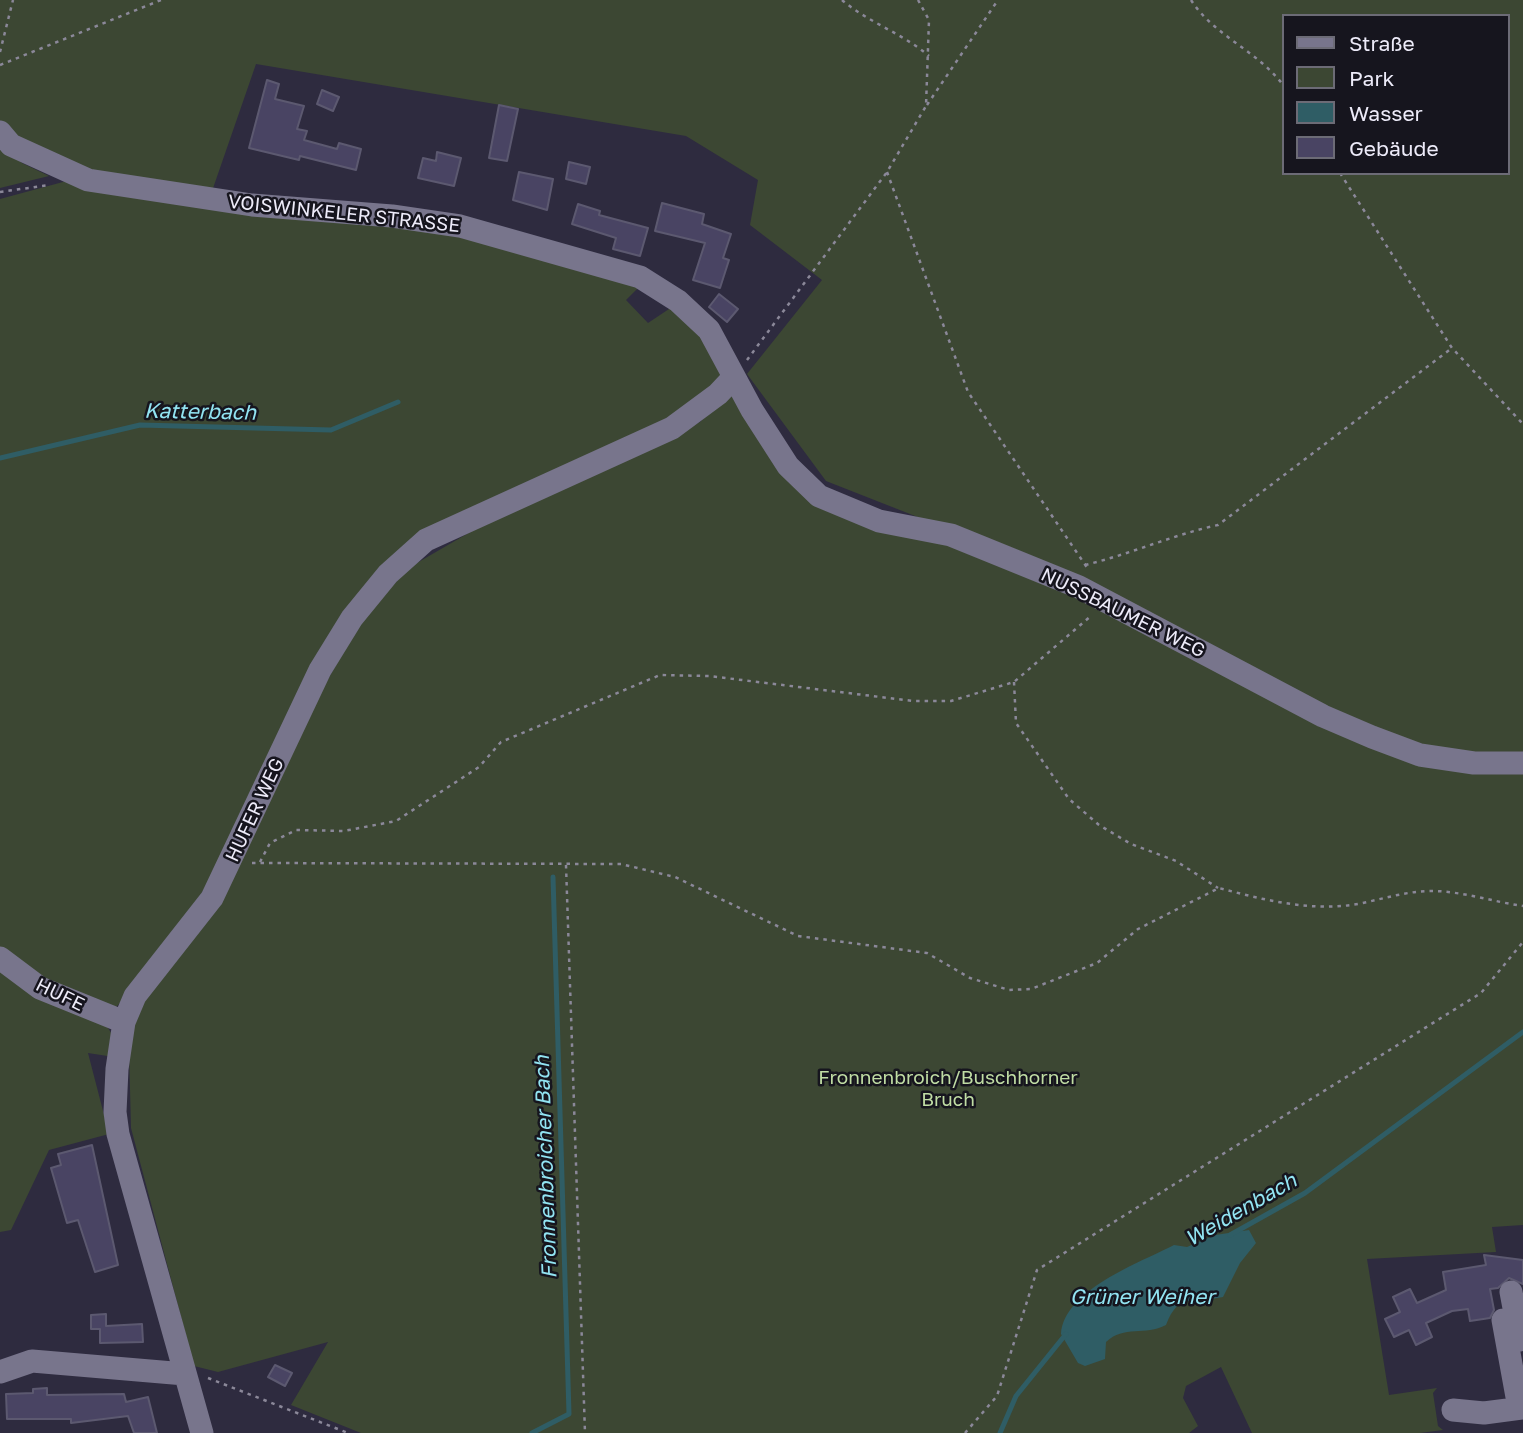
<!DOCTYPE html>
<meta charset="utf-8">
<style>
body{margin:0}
#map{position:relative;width:1523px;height:1433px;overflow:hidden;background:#2e2b3f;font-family:"Golos Text",sans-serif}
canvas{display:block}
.legend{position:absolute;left:1282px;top:14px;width:228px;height:161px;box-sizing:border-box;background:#16151e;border:2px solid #6c6b76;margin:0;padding:9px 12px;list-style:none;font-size:21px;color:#edebf9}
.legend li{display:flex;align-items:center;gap:14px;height:35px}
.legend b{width:35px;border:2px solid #6c6b76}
</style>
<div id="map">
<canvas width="1523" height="1433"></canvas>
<ul class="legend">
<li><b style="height:9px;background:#78758c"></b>Straße</li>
<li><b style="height:19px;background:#3c4733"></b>Park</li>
<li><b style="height:19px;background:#2f5d65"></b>Wasser</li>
<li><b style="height:19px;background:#494463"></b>Gebäude</li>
</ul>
</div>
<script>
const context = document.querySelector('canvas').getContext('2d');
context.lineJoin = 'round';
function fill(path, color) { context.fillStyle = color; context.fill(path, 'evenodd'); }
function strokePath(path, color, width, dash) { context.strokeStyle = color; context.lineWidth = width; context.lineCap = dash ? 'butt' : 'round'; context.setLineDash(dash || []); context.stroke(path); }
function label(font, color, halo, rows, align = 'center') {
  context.font = font + ' "Golos Text",sans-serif'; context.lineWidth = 5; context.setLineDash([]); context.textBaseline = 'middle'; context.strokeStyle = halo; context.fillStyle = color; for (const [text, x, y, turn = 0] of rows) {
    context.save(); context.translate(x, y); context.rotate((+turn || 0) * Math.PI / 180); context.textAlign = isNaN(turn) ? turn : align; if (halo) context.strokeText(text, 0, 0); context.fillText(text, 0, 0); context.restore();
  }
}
const green = new Path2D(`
 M 0,0 L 1523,0 L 1523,1225 L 1492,1227 L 1496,1252 L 1367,1259 L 1389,1395 L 1437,1388 L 1433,1393 L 1438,1426 L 1443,1430 L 1420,1433 L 1252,1433 L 1221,1367 L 1186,1386 L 1183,1398 L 1198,1426 L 1189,1433 L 361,1433 L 291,1405 L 328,1342 L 218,1372 L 194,1366 L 131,1128 L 129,1050 L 136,1006 L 362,618 L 410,567 L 491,520 L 700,422 L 740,382 L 818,489 L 1078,580 L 826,481 L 747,374 L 822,280 L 750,225 L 758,180 L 686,136 L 256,64 L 211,194 L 76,171 L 43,157 L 0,124 ZM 1283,16 L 1507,16 L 1507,173 L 1283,173 Z
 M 0,146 L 22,163 L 49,176 L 0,188 Z
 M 74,179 L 465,229 L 638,288 L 626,300 L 648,323 L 675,305 L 735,373 L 693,408 L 397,557 L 211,886 L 120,1003 L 114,1009 L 101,1010 L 0,952 L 0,199 Z
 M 0,964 L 105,1023 L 113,1036 L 114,1057 L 88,1053 L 109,1134 L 49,1150 L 11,1230 L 0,1232 Z`);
const water = new Path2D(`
 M 1249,1230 L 1256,1243 L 1240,1263 L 1223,1297 C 1193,1304 1179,1291 1166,1325 C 1145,1336 1124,1325 1106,1342 L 1105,1359 L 1085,1366 L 1078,1363 L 1061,1334 C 1064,1290 1139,1263 1174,1245 L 1187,1247 L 1215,1235 Z`);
const stream = new Path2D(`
 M 0,458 L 140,425 L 331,430 L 398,402
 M 1230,1235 L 1305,1193 L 1523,1032
 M 532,1433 L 569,1414 L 553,877
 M 1000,1433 L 1016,1396 L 1066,1334`);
const building = new Path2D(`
 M 267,80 L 279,84 L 275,99 L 304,106 L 297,129 L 307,131 L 304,140 L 337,149 L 339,143 L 361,149 L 356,170 L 300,156 L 299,160 L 249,148 Z
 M 322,90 L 339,97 L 333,111 L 317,104 Z
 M 499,105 L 518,109 L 507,161 L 489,158 Z
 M 437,152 L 461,158 L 454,186 L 418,178 L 423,158 L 436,161 Z
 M 569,162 L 590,167 L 586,184 L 566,179 Z
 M 519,172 L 553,179 L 547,210 L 513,200 Z
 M 662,203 L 704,214 L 702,224 L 731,234 L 723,258 L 729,260 L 720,288 L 693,280 L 705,243 L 655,231 Z
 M 578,204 L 600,211 L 599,215 L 648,228 L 640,256 L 613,249 L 616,238 L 572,224 Z
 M 719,294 L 738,309 L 727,322 L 709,307 Z
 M 92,1145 L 118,1265 L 95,1272 L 78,1220 L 67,1223 L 51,1168 L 61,1165 L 58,1154 Z
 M 1484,1255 L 1523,1260 L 1523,1284 L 1509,1278 L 1498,1288 L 1490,1289 L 1494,1310 L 1490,1318 L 1470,1321 L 1468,1309 L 1452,1311 L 1426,1323 L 1432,1337 L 1416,1345 L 1409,1330 L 1394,1337 L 1385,1319 L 1400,1312 L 1393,1297 L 1410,1289 L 1417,1303 L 1446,1290 L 1443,1272 L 1486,1265 Z
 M 106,1314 L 106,1326 L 142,1324 L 143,1342 L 100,1343 L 100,1329 L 91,1329 L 91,1315 Z
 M 275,1365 L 292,1373 L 285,1386 L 268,1377 Z
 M 47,1388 L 47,1395 L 124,1394 L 126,1402 L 148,1397 L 157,1433 L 134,1433 L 128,1416 L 71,1423 L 71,1419 L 7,1419 L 6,1394 L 33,1393 L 33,1389 Z`);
const path = new Path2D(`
 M 842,0 C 869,23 902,33 929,56
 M 1191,0 C 1214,36 1258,51 1283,85
 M 0,52 L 13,0
 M 0,65 L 161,0
 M 927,105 L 998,0
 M 887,172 L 968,392 L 1088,569
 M 1340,173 L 1452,348 L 1523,424
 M 0,192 L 49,185
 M 747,360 L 887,172 L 926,106 L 929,20 L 918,0
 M 1085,565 C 1131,554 1172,535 1218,525 L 1452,348
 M 1014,682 L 1016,723 L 1069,799 L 1099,825 L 1131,844 L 1176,861 L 1218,888
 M 260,862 L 270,843 L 296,830 L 344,831 L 396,821 L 479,767 L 501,742 L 660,675 L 709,676 L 913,701 L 951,701 L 1014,682 L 1092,615
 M 252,863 L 621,864 L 675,877 L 798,936 L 927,953 L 970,978 L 1009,990 L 1031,989 L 1097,963 L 1138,929 L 1219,888 C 1264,900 1311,912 1358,904 C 1383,899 1406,891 1432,891 C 1461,891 1494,902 1523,906
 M 566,865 L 585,1433
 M 208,1378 L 348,1433
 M 965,1433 L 997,1396 L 1037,1270 L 1481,993 L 1523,942`);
const minor = new Path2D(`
 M 0,132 L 11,145 L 88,180 L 252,205 L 392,216 L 460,226 L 640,277 L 678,301 L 709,330 L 752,410 L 788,466 L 819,496 L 879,521 L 951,535 L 1079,587 L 1323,716 L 1372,737 L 1420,755 L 1474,763 L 1523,763
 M 0,958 L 40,988 L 124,1022
 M 1511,1292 L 1520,1340
 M 1503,1320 L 1519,1408
 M 0,1372 L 32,1361 L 185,1374
 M 1453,1410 L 1484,1413 L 1523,1408
 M 202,1433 L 118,1134 L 115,1112 L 117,1069 L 124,1022 L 135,996 L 212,898 L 320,670 L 352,618 L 388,574 L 426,540 L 672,428 L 718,394 L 734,377`);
const streetNames = [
 ["VOISWINKELER STRASSE",344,214,6],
 ["NUSSBAUMER WEG",1123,613,26],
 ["HUFER WEG",255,810,-65],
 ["HUFE",60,995,26]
];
const parkNames = [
 ["Fronnenbroich/Buschhorner",948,1078],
 ["Bruch",948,1100]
];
const waterNames = [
 ["Katterbach",200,412,1],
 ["Fronnenbroicher Bach",546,1167,-92],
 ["Weidenbach",1241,1210,-30],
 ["Grüner Weiher",1142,1297]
];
fill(green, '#3c4733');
fill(water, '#2f5d65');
strokePath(stream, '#2f5d65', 5);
fill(building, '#494463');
strokePath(building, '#5c5970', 2);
strokePath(path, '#8b8899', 2.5, [3.5, 5]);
strokePath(minor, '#78758c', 23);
label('19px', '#edebf9', '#16151e', streetNames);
label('19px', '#c0dda4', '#16151e', parkNames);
label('italic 21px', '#92e4f2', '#16151e', waterNames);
</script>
